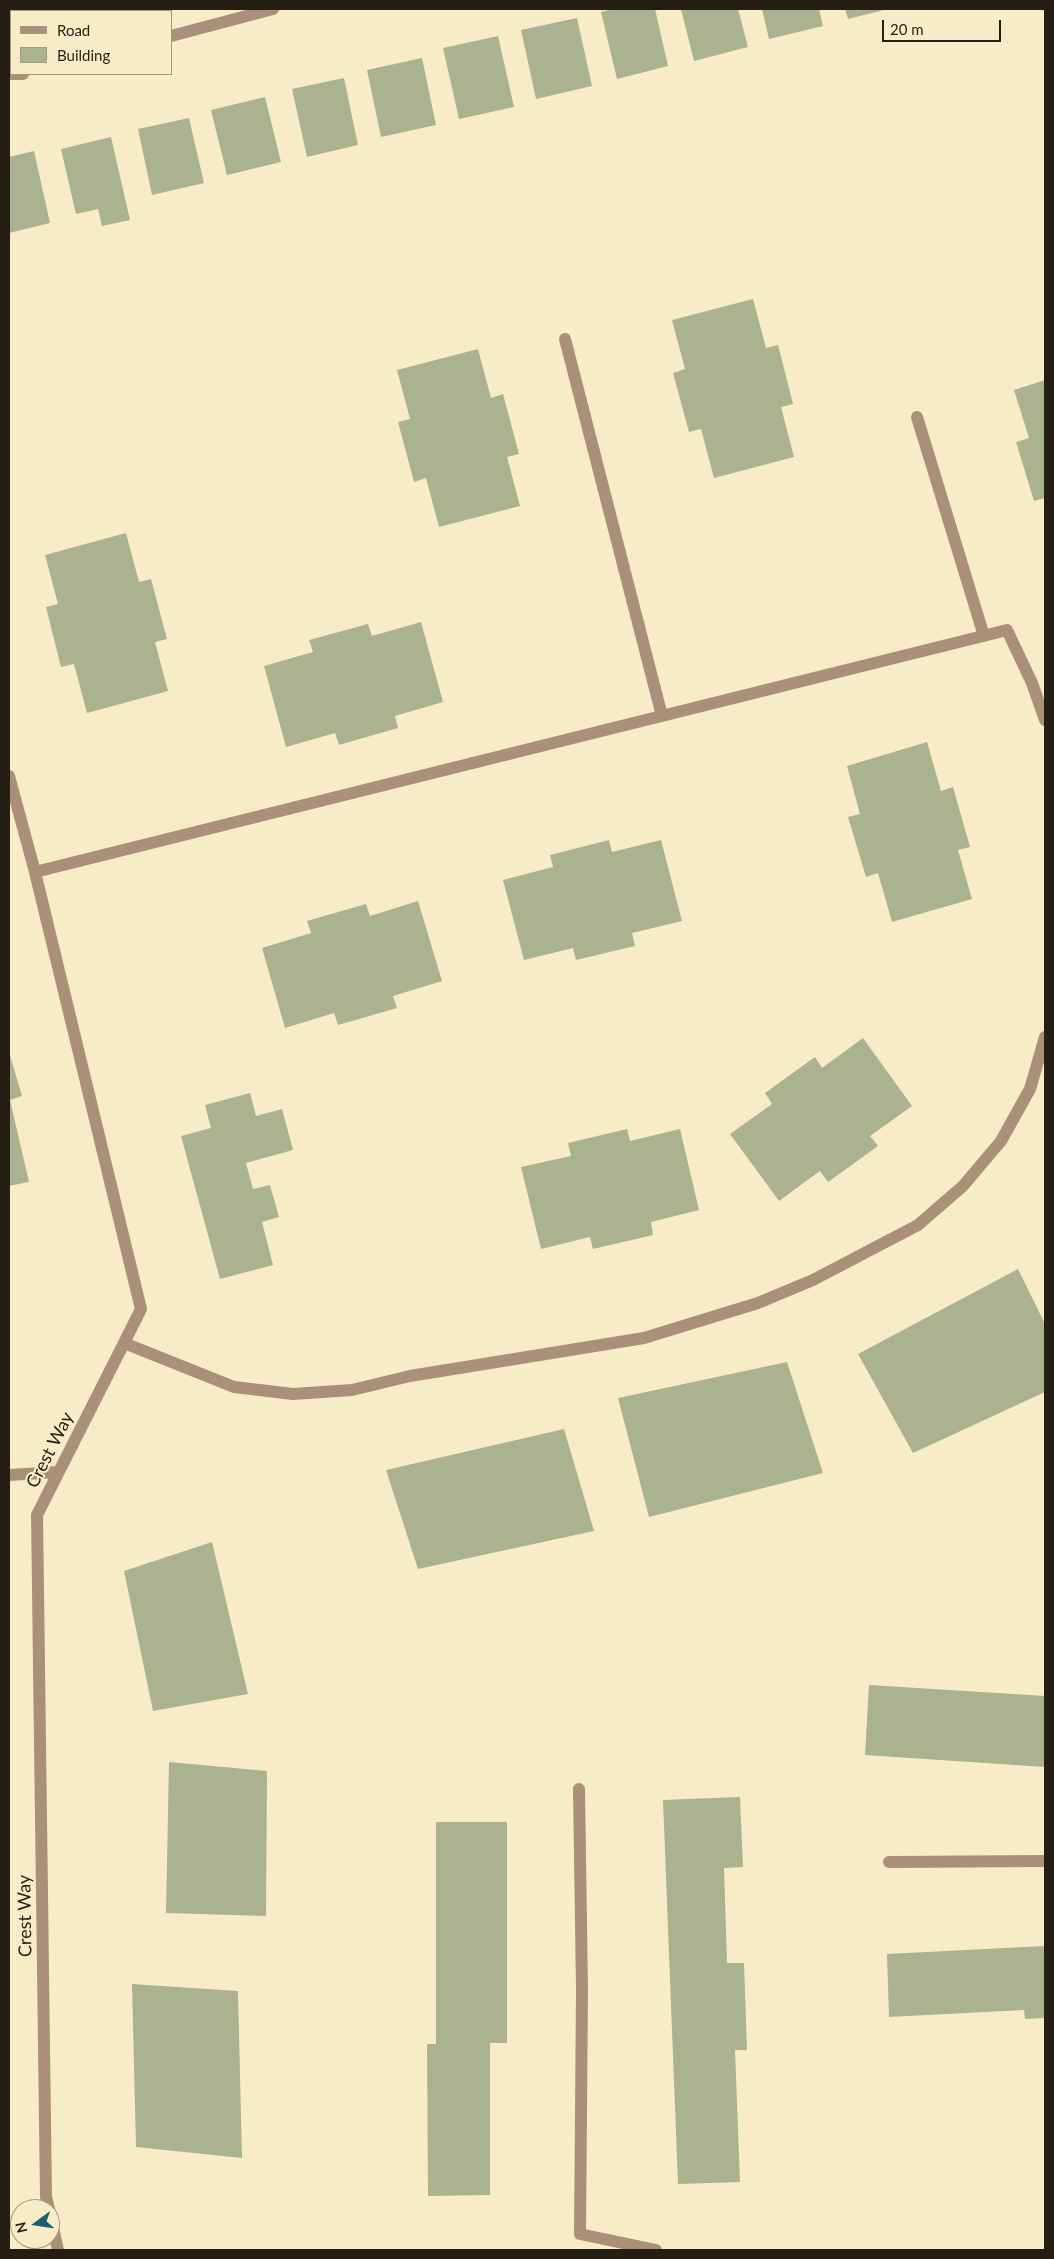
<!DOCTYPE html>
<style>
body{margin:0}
#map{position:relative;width:1054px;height:2259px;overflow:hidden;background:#f8ecc8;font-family:Lato,sans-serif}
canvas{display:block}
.frame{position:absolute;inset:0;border:10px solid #241f12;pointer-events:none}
.legend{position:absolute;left:10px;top:10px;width:162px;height:65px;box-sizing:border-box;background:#f8ecc8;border:1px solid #a39a7f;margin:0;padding:6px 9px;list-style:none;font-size:15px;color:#241f12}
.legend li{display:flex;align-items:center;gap:10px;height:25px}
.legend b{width:25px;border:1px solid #a39a7f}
.north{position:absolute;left:10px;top:2199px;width:50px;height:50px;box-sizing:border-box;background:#f8ecc8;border:1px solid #a39a7f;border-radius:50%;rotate:256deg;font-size:14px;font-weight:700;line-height:20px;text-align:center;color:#241f12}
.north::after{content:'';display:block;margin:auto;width:18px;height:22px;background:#1b5f72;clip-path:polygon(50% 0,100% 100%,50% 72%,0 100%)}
.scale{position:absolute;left:882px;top:20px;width:119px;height:22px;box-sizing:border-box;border:2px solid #241f12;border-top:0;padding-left:6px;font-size:15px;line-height:18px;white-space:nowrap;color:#241f12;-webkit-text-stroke:4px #f8ecc8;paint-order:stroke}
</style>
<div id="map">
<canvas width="1054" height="2259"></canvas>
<div class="frame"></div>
<ul class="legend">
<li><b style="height:6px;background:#aa9078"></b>Road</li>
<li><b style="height:14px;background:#abb290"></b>Building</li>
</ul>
<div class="north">N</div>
<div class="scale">20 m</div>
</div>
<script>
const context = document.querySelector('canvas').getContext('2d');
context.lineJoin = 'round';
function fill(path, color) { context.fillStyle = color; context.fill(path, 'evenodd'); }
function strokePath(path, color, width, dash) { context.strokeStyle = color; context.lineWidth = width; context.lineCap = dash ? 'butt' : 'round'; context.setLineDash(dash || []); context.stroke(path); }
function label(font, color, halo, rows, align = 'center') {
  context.font = font + ' Lato,sans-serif'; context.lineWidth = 4; context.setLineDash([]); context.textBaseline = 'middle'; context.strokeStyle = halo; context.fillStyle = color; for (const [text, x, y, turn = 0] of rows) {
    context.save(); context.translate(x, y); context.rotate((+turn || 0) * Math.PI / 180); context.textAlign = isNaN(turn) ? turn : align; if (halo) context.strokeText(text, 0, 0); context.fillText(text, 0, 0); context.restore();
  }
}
const building = new Path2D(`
 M 613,9 L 655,9 L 668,66 L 617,79 L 601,12 Z
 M 681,9 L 738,9 L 748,47 L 694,61 Z
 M 762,9 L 819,9 L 823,26 L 769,39 Z
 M 845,9 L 888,9 L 848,19 Z
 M 577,18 L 592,86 L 536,99 L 521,30 Z
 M 498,36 L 514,107 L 459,119 L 443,48 Z
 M 422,58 L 436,125 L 381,137 L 367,70 Z
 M 344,78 L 358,145 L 307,157 L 292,89 Z
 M 265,97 L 281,162 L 227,175 L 211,110 Z
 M 189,118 L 204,183 L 152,195 L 138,129 Z
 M 111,137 L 130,220 L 102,226 L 98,209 L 76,214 L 61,149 Z
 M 34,151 L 50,223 L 9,233 L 9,157 Z
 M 753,299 L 766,348 L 778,345 L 793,404 L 781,407 L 794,457 L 714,478 L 701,429 L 689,432 L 673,373 L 685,369 L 672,320 Z
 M 478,349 L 491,398 L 503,394 L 519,454 L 507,457 L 520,506 L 439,527 L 426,478 L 414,482 L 398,422 L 410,419 L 397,370 Z
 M 1045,380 L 1045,498 L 1034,501 L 1016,442 L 1029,438 L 1014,390 Z
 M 126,533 L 139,582 L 151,579 L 167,639 L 155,642 L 168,691 L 87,713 L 74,664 L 61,667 L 46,607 L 58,604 L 45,555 Z
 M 421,622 L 443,702 L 395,716 L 398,728 L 339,745 L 335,733 L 286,747 L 264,666 L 313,652 L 309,640 L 368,624 L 372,636 Z
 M 927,742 L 941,791 L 953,787 L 970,847 L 958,850 L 972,899 L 892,922 L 878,873 L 866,877 L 848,817 L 860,814 L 847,766 Z
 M 609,840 L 612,852 L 661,840 L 682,921 L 632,933 L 635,946 L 576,960 L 573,948 L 524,960 L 503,880 L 553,867 L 550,855 Z
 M 418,901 L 442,981 L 393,996 L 397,1008 L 338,1025 L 334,1013 L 285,1028 L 262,948 L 311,933 L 307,921 L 366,904 L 370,916 Z
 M 863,1038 L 912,1106 L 870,1136 L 878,1146 L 828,1182 L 820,1171 L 779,1201 L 730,1134 L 772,1104 L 765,1093 L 815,1057 L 822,1068 Z
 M 9,1052 L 22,1096 L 10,1100 L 29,1182 L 9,1186 Z
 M 250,1093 L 256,1116 L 282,1109 L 293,1150 L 246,1163 L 253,1189 L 270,1185 L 279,1217 L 262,1222 L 273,1265 L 220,1279 L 181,1136 L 211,1128 L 205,1105 Z
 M 627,1129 L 630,1141 L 680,1129 L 699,1210 L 651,1222 L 653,1235 L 593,1249 L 590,1237 L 541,1249 L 521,1167 L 571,1156 L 568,1143 Z
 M 1018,1269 L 1045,1324 L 1045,1392 L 913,1453 L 858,1354 Z
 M 787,1362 L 823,1473 L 649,1517 L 618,1398 Z
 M 564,1429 L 594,1531 L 418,1569 L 386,1470 Z
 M 212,1542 L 248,1694 L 153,1711 L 124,1571 Z
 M 869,1685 L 1045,1696 L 1045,1767 L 865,1755 Z
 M 169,1762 L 267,1771 L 266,1916 L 166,1913 Z
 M 740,1797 L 743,1867 L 724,1868 L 727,1963 L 744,1963 L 747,2050 L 735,2050 L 740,2182 L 678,2184 L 663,1800 Z
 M 436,1822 L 507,1822 L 507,2043 L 490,2043 L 490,2195 L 428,2196 L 427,2044 L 436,2044 Z
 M 1045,1946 L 1045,2018 L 1025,2019 L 1024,2010 L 889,2017 L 887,1954 Z
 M 132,1984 L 238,1991 L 242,2158 L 136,2147 Z`);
const minor = new Path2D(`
 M 171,36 L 273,9
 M 9,74 L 23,74
 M 565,339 L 662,716
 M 917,417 L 984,636
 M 1045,720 L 1032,683 L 1007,630 L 35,872 L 141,1309 L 124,1343 L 234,1387 L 293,1394 L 352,1390 L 410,1376 L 644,1338 L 758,1303 L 813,1280 L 918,1225 L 963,1186 L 1001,1141 L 1030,1089 L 1045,1037
 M 9,776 L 35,872
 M 9,1475 L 58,1472
 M 579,1789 L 582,1990 L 580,2234 L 656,2250
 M 889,1862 L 1045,1861
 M 49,2209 L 46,2197 L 37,1515 L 124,1343
 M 50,2215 L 58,2250`);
const streetNames = [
 ["Crest Way",50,1450,-63],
 ["Crest Way",25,1916,-91]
];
fill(building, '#abb290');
strokePath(minor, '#aa9078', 12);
label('18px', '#241f12', '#f8ecc8', streetNames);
</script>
